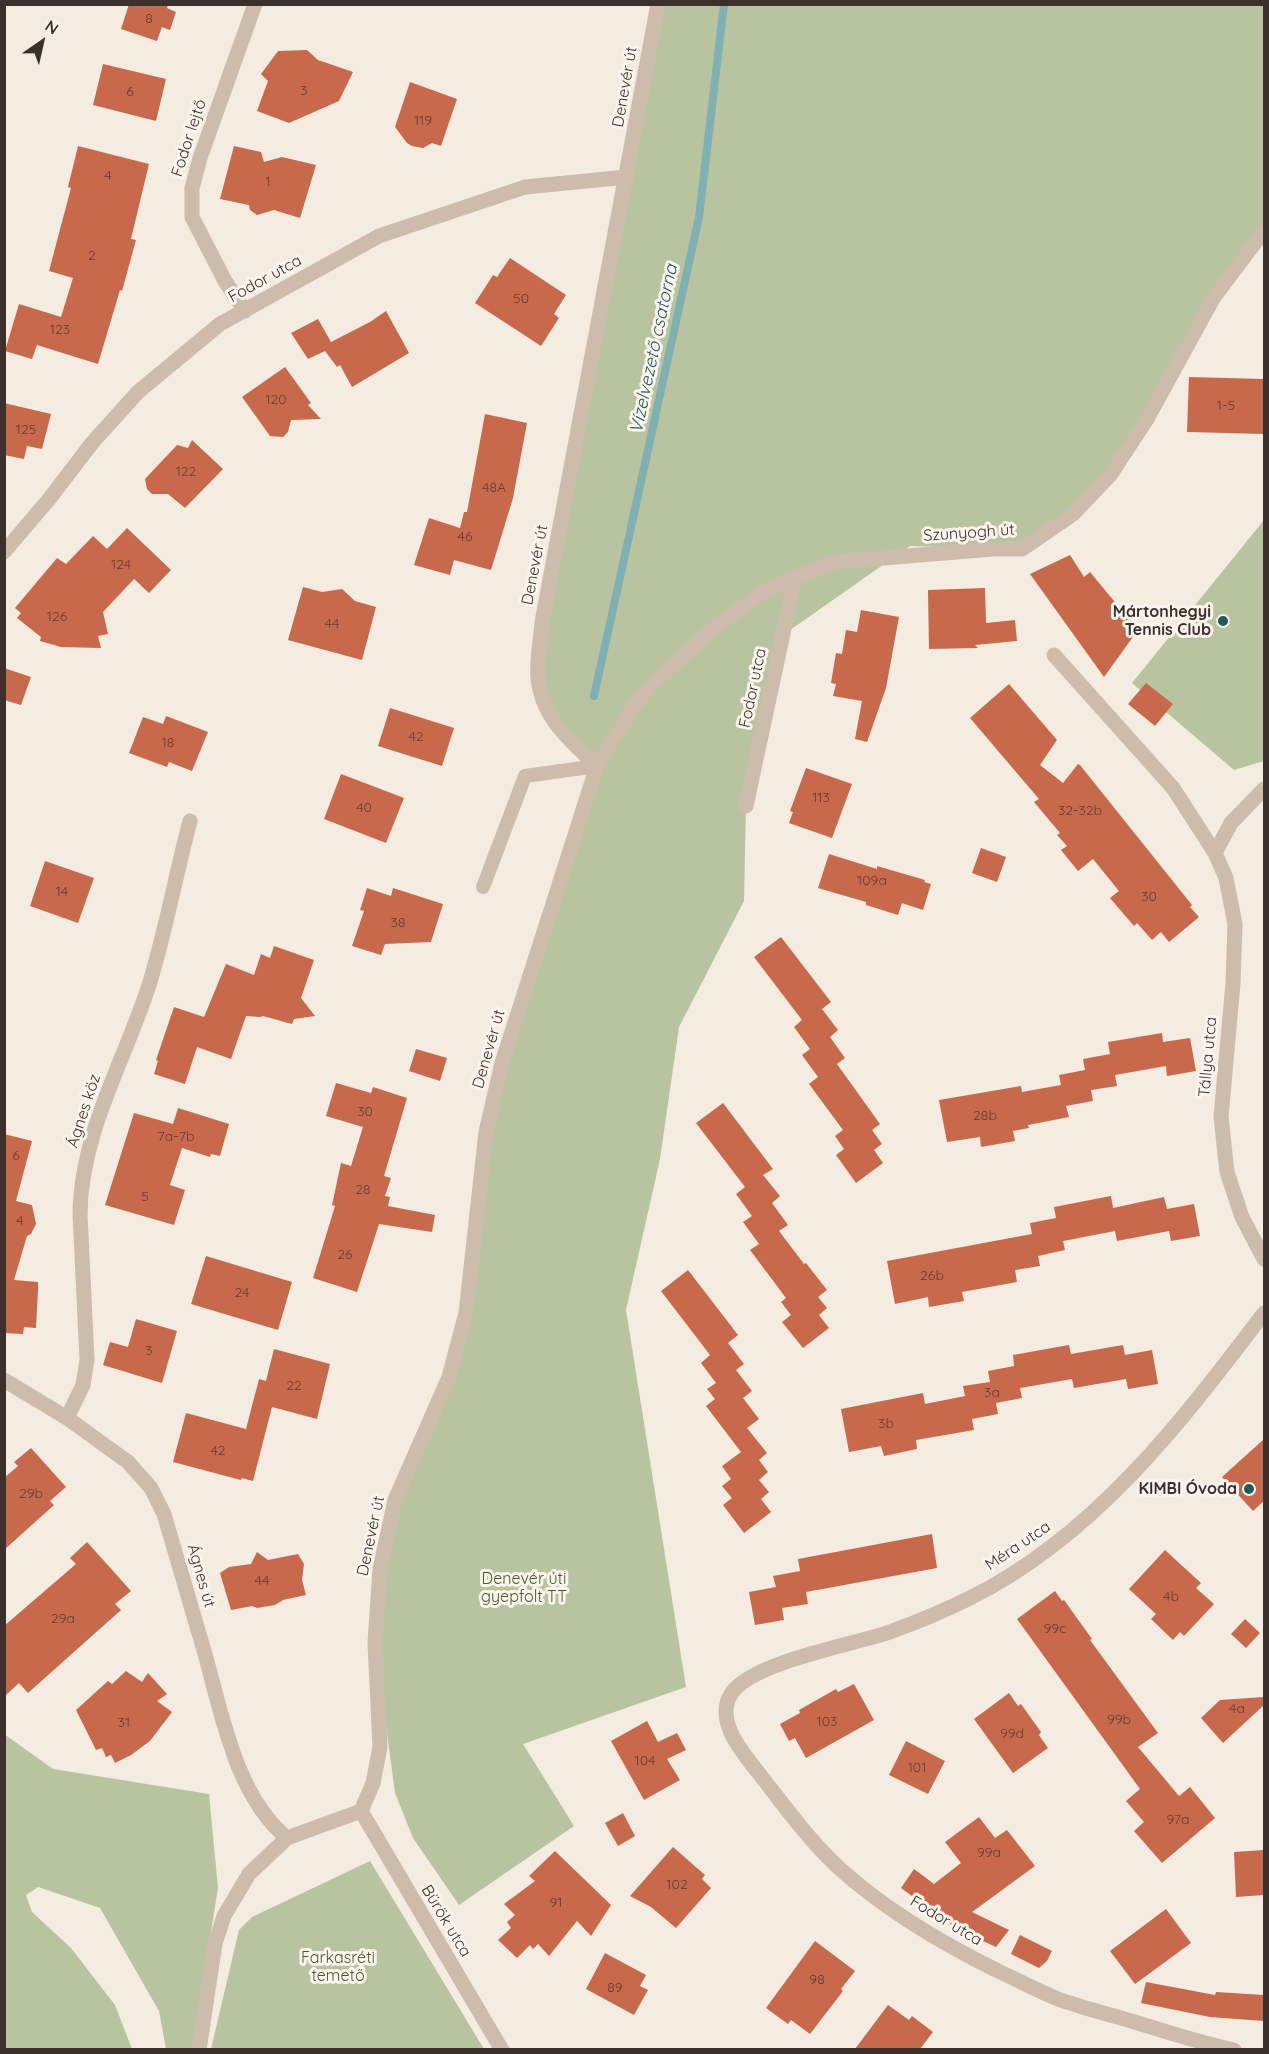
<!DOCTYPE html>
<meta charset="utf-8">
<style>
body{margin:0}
#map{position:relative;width:1269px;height:2054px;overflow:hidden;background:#f4ebe1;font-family:Quicksand,sans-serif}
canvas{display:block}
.frame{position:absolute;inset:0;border:6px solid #3b302b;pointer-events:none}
.north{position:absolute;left:12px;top:12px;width:60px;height:60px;-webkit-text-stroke:4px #fbf5ee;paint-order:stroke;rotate:34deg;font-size:16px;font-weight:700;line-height:24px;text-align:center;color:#3b302b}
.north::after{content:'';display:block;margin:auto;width:21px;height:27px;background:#3b302b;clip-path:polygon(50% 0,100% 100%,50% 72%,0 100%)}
</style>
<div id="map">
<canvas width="1269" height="2054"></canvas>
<div class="frame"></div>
<div class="north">N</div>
</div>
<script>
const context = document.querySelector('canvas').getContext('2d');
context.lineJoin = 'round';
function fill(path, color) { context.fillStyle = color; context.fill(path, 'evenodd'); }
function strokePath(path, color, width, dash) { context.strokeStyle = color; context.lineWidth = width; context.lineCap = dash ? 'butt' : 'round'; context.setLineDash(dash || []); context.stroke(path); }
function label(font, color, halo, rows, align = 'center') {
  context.font = font + ' Quicksand,sans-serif'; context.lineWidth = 6; context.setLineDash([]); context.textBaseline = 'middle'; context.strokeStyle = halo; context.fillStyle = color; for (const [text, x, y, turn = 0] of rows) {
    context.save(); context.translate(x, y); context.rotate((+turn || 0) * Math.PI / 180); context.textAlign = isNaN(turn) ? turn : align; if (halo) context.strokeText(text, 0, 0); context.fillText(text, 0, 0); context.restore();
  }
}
const green = new Path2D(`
 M 658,5 L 1264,5 L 1264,231 L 1111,474 L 1022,549 L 910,546 L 783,635 L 746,806 L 744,901 L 679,1027 L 660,1159 L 626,1310 L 686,1687 L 523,1744 L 574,1826 L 459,1905 L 413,1838 L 395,1793 L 375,1643 L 395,1500 L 466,1313 L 486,1132 L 597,766 L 562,732 L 537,677 Z
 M 1264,520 L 1264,761 L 1234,770 L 1132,683 Z
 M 4,1734 L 53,1769 L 209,1794 L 218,1888 L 192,2049 L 166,2049 L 159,2011 L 100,1908 L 38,1887 L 26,1895 L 32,1912 L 71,1948 L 115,2005 L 132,2049 L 5,2049 Z
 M 370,1861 L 484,2049 L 211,2049 L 239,1930 L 252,1917 Z`);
const stream = new Path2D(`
 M 594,696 L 699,217 L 724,4`);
const building = new Path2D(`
 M 129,4 L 168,4 L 167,8 L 176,12 L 170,30 L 162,27 L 157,41 L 121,29 Z
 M 307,50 L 318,60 L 353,72 L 339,101 L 289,123 L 257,111 L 268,81 L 261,74 L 278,51 Z
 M 103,64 L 166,79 L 156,121 L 93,105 Z
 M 410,82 L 457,99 L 441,146 L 432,143 L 423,148 L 412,146 L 407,143 L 395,127 Z
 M 78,146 L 149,164 L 131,239 L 136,240 L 122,291 L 120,290 L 98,364 L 37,345 L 32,359 L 5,351 L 19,304 L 61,317 L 73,278 L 49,271 L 71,188 L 68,187 Z
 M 234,146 L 261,152 L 264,162 L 282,157 L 316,165 L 300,218 L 274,210 L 257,215 L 250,210 L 249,205 L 220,199 Z
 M 510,258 L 566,295 L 554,314 L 559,318 L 541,346 L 475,303 L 493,275 L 497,277 Z
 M 386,311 L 409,353 L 352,387 L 340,365 L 337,367 L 325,351 L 308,359 L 291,333 L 318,319 L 331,342 L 370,322 Z
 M 285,367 L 311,403 L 308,405 L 321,419 L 291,420 L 288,432 L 283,437 L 270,436 L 242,397 Z
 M 1189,377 L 1264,379 L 1264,434 L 1187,432 Z
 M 4,403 L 51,414 L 42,449 L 27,446 L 24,459 L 4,455 Z
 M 485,414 L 527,423 L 513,498 L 491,570 L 454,560 L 450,575 L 414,565 L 429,518 L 460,528 L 464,512 L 467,512 Z
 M 192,440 L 223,469 L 185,508 L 168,494 L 152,494 L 147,489 L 145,479 L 177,445 L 188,448 Z
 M 127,528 L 171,570 L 149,593 L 134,579 L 103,612 L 108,634 L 98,636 L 101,648 L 61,647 L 40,641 L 41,637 L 17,618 L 21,613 L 15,608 L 57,558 L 66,564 L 93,536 L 107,549 Z
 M 1070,555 L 1084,577 L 1090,572 L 1138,630 L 1104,677 L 1030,574 Z
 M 303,587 L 322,592 L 342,589 L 355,601 L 376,607 L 362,660 L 288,640 Z
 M 985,588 L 986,623 L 1015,620 L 1017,641 L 975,645 L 978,648 L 929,649 L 928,590 Z
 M 861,610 L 899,617 L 886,688 L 867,742 L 855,739 L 862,701 L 833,696 L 836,684 L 831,683 L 836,653 L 842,654 L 846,630 L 857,632 Z
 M 4,668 L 31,677 L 21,705 L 4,700 Z
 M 1146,683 L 1173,704 L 1155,726 L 1128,704 Z
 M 1009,684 L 1057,740 L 1040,765 L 1063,783 L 1078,764 L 1080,765 L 1192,905 L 1190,907 L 1199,917 L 1169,942 L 1161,932 L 1152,940 L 1137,923 L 1134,926 L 1110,898 L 1119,891 L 1093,859 L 1078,871 L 1061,850 L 1067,846 L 1057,835 L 1060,833 L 1034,802 L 1039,799 L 970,718 Z
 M 390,708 L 454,728 L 442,766 L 378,746 Z
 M 166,716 L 208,732 L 192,771 L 169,762 L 167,767 L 129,753 L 143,717 L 163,724 Z
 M 806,768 L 852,784 L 832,838 L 789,823 L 793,812 L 790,811 Z
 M 341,774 L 404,798 L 386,843 L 324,819 Z
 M 981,848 L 1006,857 L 997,882 L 972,873 Z
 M 829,854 L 877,869 L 877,866 L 925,880 L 924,882 L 931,884 L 923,910 L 902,903 L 898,915 L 866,905 L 866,902 L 818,888 Z
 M 45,861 L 94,878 L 78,923 L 30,906 Z
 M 367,888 L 391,896 L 393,888 L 443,904 L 431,942 L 385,944 L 381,955 L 352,946 L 364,911 L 360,910 Z
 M 781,937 L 831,1002 L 822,1009 L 838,1030 L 830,1037 L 845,1058 L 837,1064 L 880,1124 L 872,1130 L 882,1144 L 874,1150 L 883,1163 L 856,1183 L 836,1155 L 844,1149 L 835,1136 L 843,1130 L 809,1084 L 818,1077 L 802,1055 L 810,1049 L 794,1027 L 802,1020 L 754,957 Z
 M 274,946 L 314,960 L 301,998 L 315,1016 L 294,1019 L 292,1024 L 263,1016 L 260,1017 L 246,1016 L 231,1059 L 197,1047 L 185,1084 L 154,1074 L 158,1061 L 156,1060 L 174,1007 L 204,1017 L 226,964 L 254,975 L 261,954 L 270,958 Z
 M 1162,1033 L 1163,1042 L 1190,1038 L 1196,1071 L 1167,1076 L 1166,1066 L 1115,1075 L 1117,1086 L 1091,1090 L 1093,1101 L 1066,1106 L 1069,1117 L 1028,1125 L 1029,1128 L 1013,1131 L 1015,1141 L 981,1147 L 980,1137 L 947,1142 L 939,1100 L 1021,1086 L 1022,1092 L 1061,1085 L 1059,1075 L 1085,1070 L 1083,1059 L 1110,1054 L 1108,1042 Z
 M 416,1049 L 447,1058 L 440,1081 L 409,1071 Z
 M 336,1083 L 371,1093 L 373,1087 L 407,1098 L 384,1176 L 391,1178 L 385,1196 L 390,1197 L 388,1206 L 435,1215 L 432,1232 L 379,1224 L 357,1292 L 313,1278 L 335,1206 L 332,1205 L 341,1163 L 351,1166 L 363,1127 L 326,1116 Z
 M 723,1103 L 773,1169 L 763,1175 L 780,1196 L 772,1203 L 788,1225 L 779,1231 L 804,1264 L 806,1263 L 827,1290 L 818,1297 L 827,1308 L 819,1315 L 829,1328 L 803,1348 L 782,1322 L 791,1315 L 781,1302 L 786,1298 L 750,1250 L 759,1244 L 743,1222 L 752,1216 L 736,1194 L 745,1187 L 696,1123 Z
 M 178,1108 L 229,1124 L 220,1156 L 211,1154 L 210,1157 L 182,1148 L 170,1185 L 185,1190 L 174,1225 L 105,1205 L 134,1113 L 173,1124 Z
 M 4,1134 L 32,1141 L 16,1201 L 32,1205 L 36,1224 L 31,1234 L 27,1236 L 14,1280 L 38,1282 L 38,1290 L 36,1328 L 24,1327 L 23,1334 L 4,1333 Z
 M 1111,1196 L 1113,1208 L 1164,1197 L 1167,1209 L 1194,1204 L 1200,1236 L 1171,1241 L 1169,1231 L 1117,1241 L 1115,1231 L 1063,1241 L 1065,1250 L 1038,1256 L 1040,1266 L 1015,1270 L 1017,1282 L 962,1292 L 964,1301 L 929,1307 L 928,1297 L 895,1304 L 887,1261 L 1032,1234 L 1030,1223 L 1056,1218 L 1054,1207 Z
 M 206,1256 L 292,1282 L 278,1330 L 191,1304 Z
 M 688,1270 L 738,1335 L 728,1343 L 744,1364 L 736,1370 L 752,1391 L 743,1398 L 759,1419 L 747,1428 L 767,1453 L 759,1460 L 768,1472 L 759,1480 L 769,1492 L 761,1499 L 771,1512 L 744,1533 L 723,1505 L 732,1498 L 722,1486 L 731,1479 L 722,1466 L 741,1452 L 706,1406 L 715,1399 L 707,1389 L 716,1383 L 701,1363 L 710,1355 L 661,1291 Z
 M 136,1319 L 177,1331 L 162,1383 L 103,1365 L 110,1342 L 128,1347 Z
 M 1069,1345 L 1071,1354 L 1123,1345 L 1125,1355 L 1152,1350 L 1158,1384 L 1128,1389 L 1126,1379 L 1074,1388 L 1072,1379 L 1020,1388 L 1022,1398 L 996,1403 L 998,1414 L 972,1419 L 974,1430 L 916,1440 L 917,1449 L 884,1456 L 881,1446 L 849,1452 L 841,1409 L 923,1393 L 925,1404 L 965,1396 L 963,1386 L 990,1382 L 988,1371 L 1014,1366 L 1013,1355 Z
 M 274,1349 L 330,1364 L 317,1419 L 272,1407 L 253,1481 L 242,1478 L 241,1480 L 173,1462 L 186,1413 L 246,1429 L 259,1379 L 266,1381 Z
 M 1264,1439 L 1264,1501 L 1253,1511 L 1222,1477 Z
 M 31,1448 L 66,1487 L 50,1501 L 54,1505 L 4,1550 L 4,1478 L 18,1466 L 14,1462 Z
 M 932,1534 L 937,1568 L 806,1592 L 808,1604 L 782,1608 L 784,1620 L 755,1625 L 749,1592 L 776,1587 L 773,1576 L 800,1571 L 798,1559 Z
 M 87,1542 L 131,1591 L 115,1604 L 121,1610 L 28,1693 L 19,1683 L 4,1697 L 4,1626 L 76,1564 L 70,1558 Z
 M 1165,1550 L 1201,1583 L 1196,1588 L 1214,1604 L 1184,1636 L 1180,1632 L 1173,1640 L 1151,1619 L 1156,1614 L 1129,1589 Z
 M 257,1552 L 268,1560 L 298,1554 L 304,1564 L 302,1580 L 306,1595 L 283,1600 L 275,1605 L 257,1608 L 252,1606 L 231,1610 L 220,1573 L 229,1567 L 251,1564 Z
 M 1055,1591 L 1062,1601 L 1064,1600 L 1092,1639 L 1090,1640 L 1158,1733 L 1138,1747 L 1179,1796 L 1190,1787 L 1215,1818 L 1162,1863 L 1134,1831 L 1144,1822 L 1126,1801 L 1140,1789 L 1017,1619 Z
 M 1245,1619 L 1260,1633 L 1246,1648 L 1231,1634 Z
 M 126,1671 L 142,1682 L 148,1673 L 167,1694 L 157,1701 L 172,1712 L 150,1741 L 131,1755 L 115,1763 L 111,1755 L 106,1757 L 102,1748 L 96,1750 L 76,1710 L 108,1681 L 112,1684 Z
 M 854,1684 L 874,1720 L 806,1758 L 795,1738 L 789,1741 L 780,1724 L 800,1713 L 799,1710 L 836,1689 L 838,1692 Z
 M 1009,1693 L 1018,1706 L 1021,1704 L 1041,1732 L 1039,1735 L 1048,1748 L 1013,1773 L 974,1719 Z
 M 1264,1697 L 1264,1705 L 1223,1743 L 1201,1718 L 1220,1700 Z
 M 647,1721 L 658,1742 L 677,1733 L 686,1750 L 667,1759 L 680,1780 L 644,1800 L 611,1741 Z
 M 906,1741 L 945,1761 L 928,1794 L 889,1775 Z
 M 623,1813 L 635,1836 L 618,1846 L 605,1823 Z
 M 979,1817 L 995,1838 L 1007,1830 L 1035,1866 L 972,1912 L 1009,1930 L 996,1947 L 957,1929 L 901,1888 L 914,1869 L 934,1884 L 961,1863 L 945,1842 Z
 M 673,1847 L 705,1875 L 702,1879 L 711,1888 L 676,1928 L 651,1907 L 630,1896 Z
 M 1264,1850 L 1264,1895 L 1236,1897 L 1234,1852 Z
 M 555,1851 L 611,1905 L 591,1936 L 577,1921 L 549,1956 L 538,1944 L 533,1949 L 530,1945 L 517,1958 L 498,1940 L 511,1928 L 507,1922 L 515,1915 L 504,1904 L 535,1881 L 529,1876 Z
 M 1166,1909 L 1191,1943 L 1135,1984 L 1110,1951 Z
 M 1020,1935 L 1052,1951 L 1047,1961 L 1039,1968 L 1011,1954 Z
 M 815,1941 L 855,1971 L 841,1989 L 843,1991 L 810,2034 L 791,2020 L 788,2024 L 766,2008 Z
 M 605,1953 L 646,1975 L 640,1986 L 648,1990 L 634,2015 L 586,1989 Z
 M 1146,1982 L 1215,1995 L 1216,1992 L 1264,1995 L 1264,2021 L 1210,2017 L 1141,2003 Z
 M 888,2005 L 909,2020 L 912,2016 L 933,2032 L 920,2049 L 855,2049 Z`);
const lane = new Path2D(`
 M 483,887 L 525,776 L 597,766`);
const street = new Path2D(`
 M 245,311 L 225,281 L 192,217 L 192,188 L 200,158 L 255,4
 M 4,552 L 50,498 L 92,443 L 138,392 L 220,324 L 379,236 L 525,187 L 627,177
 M 1054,655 L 1173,788 L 1215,853 L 1226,878 L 1235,924 L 1233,983 L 1221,1117 L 1227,1172 L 1242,1217 L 1264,1259
 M 597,766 C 570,740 542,718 538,679 C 536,661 541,640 542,622 L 658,4
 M 746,806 L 795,578
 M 1215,853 L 1231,823 L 1264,789
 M 4,1380 L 67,1418 L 128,1462 L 151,1488 L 164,1514 C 178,1561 191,1607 205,1654 C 222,1715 236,1796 287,1838
 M 67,1418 L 83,1385 L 87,1360 L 80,1214 C 81,1131 126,1059 150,982 C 166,929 176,874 190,821
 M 361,1811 L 502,2050
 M 199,2050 L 215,1944 L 224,1916 L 249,1874 L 287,1838 L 361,1811 L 373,1783 L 380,1747 L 375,1643 L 380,1569 L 395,1500 L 449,1377 L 466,1313 L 486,1132 L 502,1063 L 597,766 L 633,707 L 652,684 L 716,626 L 768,589 L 834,562 L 993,549 L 1022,549 L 1073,514 L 1111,474 L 1147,419 L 1214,297 L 1264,231
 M 1234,2050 C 1201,2043 1170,2033 1138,2023 C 1112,2015 1086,2009 1061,2000 C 1040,1992 1020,1981 1000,1972 C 943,1944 886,1911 838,1867 C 809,1840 785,1807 761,1776 C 744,1754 714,1722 731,1694 C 751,1662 852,1645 890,1632 C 917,1622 944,1611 970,1598 C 1095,1536 1182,1421 1264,1313`);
const markers = [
 [1223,621,6,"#1f5a5e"],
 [1249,1489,6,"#1f5a5e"]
];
const numberNames = [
 ["8",149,19],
 ["3",304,91],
 ["6",130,92],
 ["119",423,121],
 ["4",108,176],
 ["1",268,182],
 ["2",92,256],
 ["50",521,299],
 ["123",60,330],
 ["120",276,400],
 ["1-5",1226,406],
 ["125",26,430],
 ["122",186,472],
 ["48A",494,488],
 ["46",465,537],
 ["124",121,565],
 ["126",57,617],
 ["44",332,624],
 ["42",416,737],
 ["18",168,743],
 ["113",821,798],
 ["40",364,808],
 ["32-32b",1080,811],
 ["109a",872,881],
 ["14",62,892],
 ["30",1149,897],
 ["38",398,923],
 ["30",365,1112],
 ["28b",985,1116],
 ["7a-7b",176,1137],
 ["6",16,1156],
 ["28",363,1190],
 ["5",145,1197],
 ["4",20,1221],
 ["26",345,1255],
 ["26b",932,1276],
 ["24",242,1293],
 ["3",149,1351],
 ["22",294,1386],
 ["3a",992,1393],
 ["3b",886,1424],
 ["42",218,1451],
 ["29b",31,1494],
 ["44",262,1581],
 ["4b",1171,1597],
 ["29a",63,1619],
 ["99c",1055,1629],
 ["4a",1237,1709],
 ["99b",1119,1720],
 ["103",827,1722],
 ["31",124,1723],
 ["99d",1012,1734],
 ["104",645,1761],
 ["101",917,1768],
 ["97a",1178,1820],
 ["99a",989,1853],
 ["102",677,1885],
 ["91",556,1903],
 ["98",817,1980],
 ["89",615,1988]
];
const streetNames = [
 ["Denevér út",625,87,-80],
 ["Fodor lejtő",189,138,-72],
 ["Fodor utca",265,279,-29],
 ["Szunyogh út",969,533,-4],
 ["Denevér út",535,565,-79],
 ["Fodor utca",753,688,-78],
 ["Denevér út",489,1049,-74],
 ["Tállya utca",1208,1057,-85],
 ["Ágnes köz",84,1111,-72],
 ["Denevér út",371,1536,-78],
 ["Méra utca",1018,1546,-34],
 ["Ágnes út",201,1576,74],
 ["Bürök utca",446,1921,59],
 ["Fodor utca",946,1921,31]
];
const poiNames = [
 ["Mártonhegyi",1211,612],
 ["Tennis Club",1211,630],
 ["KIMBI Óvoda",1237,1489]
];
const parkNames = [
 ["Denevér úti",524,1579],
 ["gyepfolt TT",524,1597],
 ["Farkasréti",338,1958],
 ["temető",338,1976]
];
const waterNames = [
 ["Vízelvezető csatorna",654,349,-78]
];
fill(green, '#b8c4a0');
strokePath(stream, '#7fb0b2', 8);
fill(building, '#c8694b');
strokePath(lane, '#cdbbac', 14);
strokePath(street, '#cdbbac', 15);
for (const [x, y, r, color] of markers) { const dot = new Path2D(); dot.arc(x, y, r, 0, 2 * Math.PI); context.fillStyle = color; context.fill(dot); strokePath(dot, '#fbf5ee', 2); }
label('14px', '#5e3e33', null, numberNames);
label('16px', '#3b302b', '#fbf5ee', streetNames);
label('bold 16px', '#3b302b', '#fbf5ee', poiNames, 'right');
label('16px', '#4a5a2e', '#fbf5ee', parkNames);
label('italic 18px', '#1f5a5e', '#fbf5ee', waterNames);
</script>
